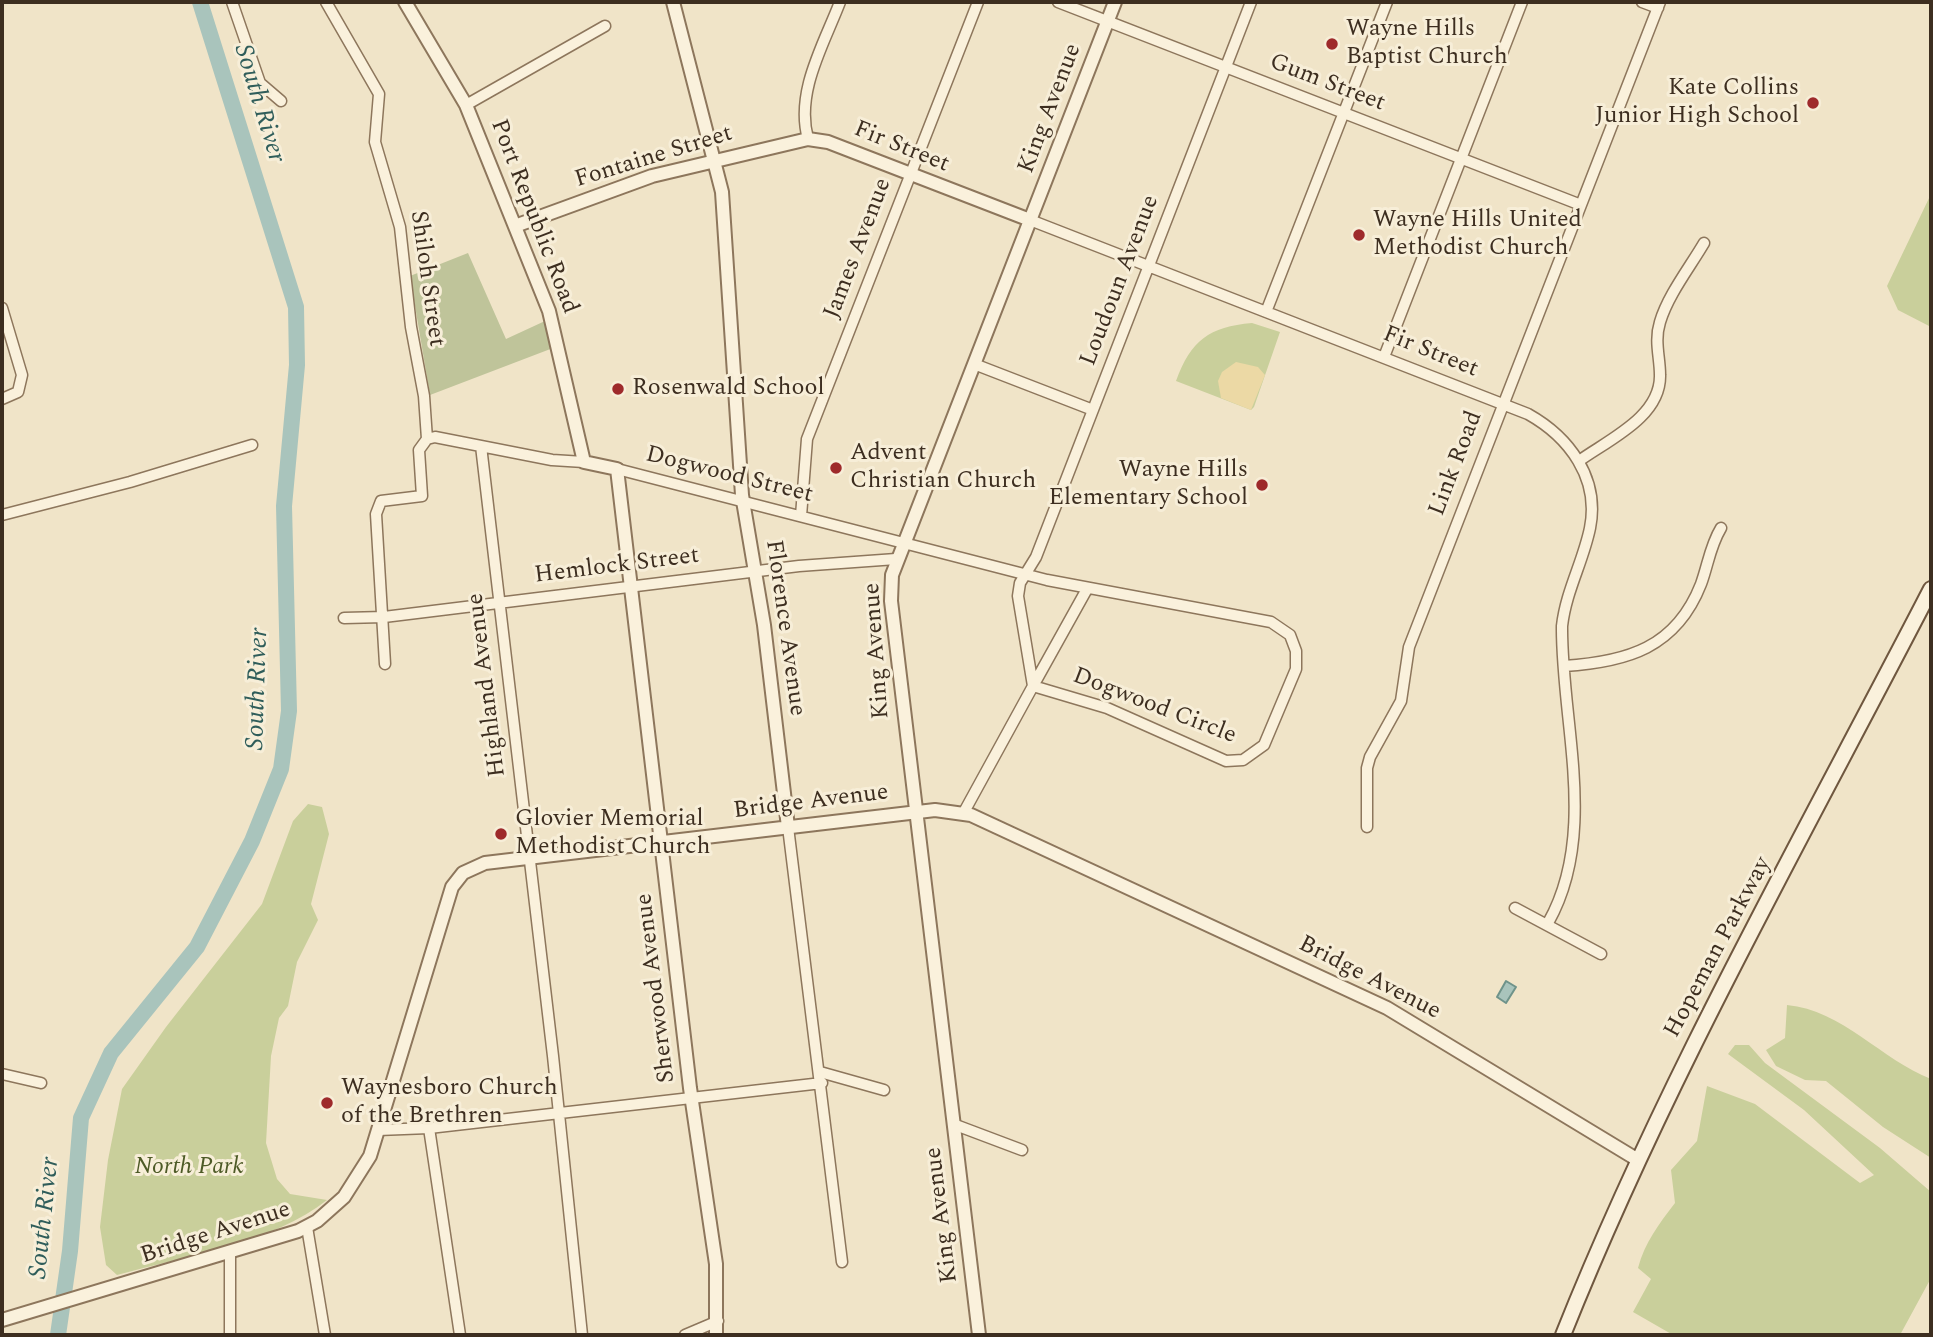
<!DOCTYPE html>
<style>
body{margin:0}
#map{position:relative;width:1933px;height:1337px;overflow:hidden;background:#f0e4c8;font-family:Spectral,serif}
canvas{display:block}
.frame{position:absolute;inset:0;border:4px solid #3d2e20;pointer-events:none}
</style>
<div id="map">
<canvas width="1933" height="1337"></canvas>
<div class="frame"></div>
</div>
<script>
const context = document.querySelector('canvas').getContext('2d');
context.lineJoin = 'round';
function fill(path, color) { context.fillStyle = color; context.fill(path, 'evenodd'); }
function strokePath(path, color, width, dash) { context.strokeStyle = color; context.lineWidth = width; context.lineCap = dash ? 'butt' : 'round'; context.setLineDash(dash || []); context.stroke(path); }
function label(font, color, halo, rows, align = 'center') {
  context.font = font + ' Spectral,serif'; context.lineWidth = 6; context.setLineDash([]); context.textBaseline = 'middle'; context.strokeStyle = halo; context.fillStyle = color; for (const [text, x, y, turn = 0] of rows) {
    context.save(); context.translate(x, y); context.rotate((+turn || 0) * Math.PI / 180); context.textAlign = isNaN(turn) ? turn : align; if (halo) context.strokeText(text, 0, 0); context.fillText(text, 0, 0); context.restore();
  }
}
const green = new Path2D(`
 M 1931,194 L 1931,327 L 1898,310 L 1887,286 Z
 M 1252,323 L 1280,332 L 1254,407 L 1251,410 L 1176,381 C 1191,340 1209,327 1252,323 Z
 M 308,804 L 322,807 L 329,834 L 311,904 L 318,920 L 297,962 L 288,1006 L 279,1018 L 271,1056 L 266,1143 L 277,1179 L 290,1194 L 327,1200 C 275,1242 182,1257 117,1275 L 106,1265 L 100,1227 L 108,1160 L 122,1089 L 166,1027 L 262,904 L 293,821 Z
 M 1787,1005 C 1842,1010 1882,1060 1931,1079 L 1931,1158 L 1883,1127 L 1826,1081 L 1805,1080 L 1776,1066 L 1766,1050 L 1785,1038 Z
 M 1735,1045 L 1749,1045 L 1765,1063 L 1880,1148 L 1931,1192 L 1931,1278 L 1900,1335 L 1673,1335 L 1633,1312 L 1651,1279 L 1638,1268 C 1645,1242 1659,1224 1675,1203 L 1671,1170 L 1697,1141 L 1707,1086 L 1755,1104 L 1860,1183 L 1874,1175 L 1804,1110 L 1728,1054 Z`);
const sand = new Path2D(`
 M 1236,362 L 1258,367 L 1265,375 L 1251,410 L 1221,398 L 1218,381 L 1222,372 Z`);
const cemetery = new Path2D(`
 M 468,253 L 506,339 L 545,321 L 553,348 L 430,395 L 410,276 Z`);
const water = new Path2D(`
 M 1506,981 L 1516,987 L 1506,1003 L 1497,997 Z`);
const river = new Path2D(`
 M 58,1335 L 70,1251 L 81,1118 L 111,1053 L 197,947 L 252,841 L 281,769 L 289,711 L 284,506 L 297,365 L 296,307 L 200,2`);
const minor = new Path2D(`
 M 232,2 L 260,83 L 281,101
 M 326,2 L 379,94 L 375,142 L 400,227 L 411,327 L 424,396 L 427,439
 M 1058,2 L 1581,205
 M 1642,2 L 1658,8
 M 466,105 L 605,26
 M 808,139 C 795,92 824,44 840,2
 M 1030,220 L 1528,414 C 1569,437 1600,478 1590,528 C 1583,562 1566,591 1562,626 C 1561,722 1599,833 1548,923
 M 2,308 L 22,375 L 18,392 L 2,399
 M 1266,312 L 1387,2
 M 1384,357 L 1522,2
 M 974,364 L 1093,410
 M 427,439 L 435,437 L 552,460 L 584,462
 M 481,446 L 553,1056 L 582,1335
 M 1579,461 C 1608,440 1661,417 1660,375 C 1660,357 1654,341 1660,322 C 1668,295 1690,267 1704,243
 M 617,469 L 1047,580 L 1271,622 L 1290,635 L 1296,651 L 1296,669 L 1264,745 L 1243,760 L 1226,761 L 1107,708 L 1033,686 L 1087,589
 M 2,515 L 130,482 L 252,445
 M 801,516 L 807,439 L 978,2
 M 344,618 L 384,617 L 799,566 L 896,559
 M 385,664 L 376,514 L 381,501 L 422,496 L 419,450 L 427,439
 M 1564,666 C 1627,662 1676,648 1701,584 C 1708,565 1710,546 1721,528
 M 964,812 L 1033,686 L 1018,596 L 1020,583 L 1036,557 L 1251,2
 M 788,827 L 842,1262
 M 1367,827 L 1367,768 L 1370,757 L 1401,701 L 1409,647 L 1660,2
 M 1515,908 L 1601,954
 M 820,1072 L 884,1090
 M 2,1074 L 41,1083
 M 953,1124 L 1022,1150
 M 429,1128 L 460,1335
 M 378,1130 L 429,1128 L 822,1083
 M 307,1227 L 325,1335
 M 230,1335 L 230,1253
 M 685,1335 L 718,1321`);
const tertiary = new Path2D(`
 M 405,2 L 466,105 L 549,311 L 584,462 L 617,469 L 690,1088 L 716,1264 L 716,1335
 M 673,2 L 722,192 L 742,495 L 764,625 L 788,827
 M 515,226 L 652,176 L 808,139 L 828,142 L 1030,220
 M 2,1320 L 298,1231 L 317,1221 L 344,1197 L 370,1156 L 452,887 L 463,873 L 485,863 L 935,810 L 971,815 L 1387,1008 L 1638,1160
 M 979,1335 L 891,601 L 892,575 L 1115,2`);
const secondary = new Path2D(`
 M 1563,1335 C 1666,1077 1804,835 1931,589`);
const markers = [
 [1332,44,7,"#9e2a2b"],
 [1813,103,7,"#9e2a2b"],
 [1359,235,7,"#9e2a2b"],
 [618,389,7,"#9e2a2b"],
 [836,468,7,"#9e2a2b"],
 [1262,485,7,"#9e2a2b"],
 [501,834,7,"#9e2a2b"],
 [327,1103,7,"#9e2a2b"]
];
const poiNames = [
 ["Wayne Hills",1346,30],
 ["Baptist Church",1346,58],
 ["Kate Collins",1799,89,"right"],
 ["Junior High School",1799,117,"right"],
 ["Wayne Hills United",1373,221],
 ["Methodist Church",1373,249],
 ["Rosenwald School",632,389],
 ["Advent",850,454],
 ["Christian Church",850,482],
 ["Wayne Hills",1248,471,"right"],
 ["Elementary School",1248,499,"right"],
 ["Glovier Memorial",515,820],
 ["Methodist Church",515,848],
 ["Waynesboro Church",341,1089],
 ["of the Brethren",341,1117]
];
const streetNames = [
 ["Gum Street",1327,84,21],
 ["King Avenue",1051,109,-69],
 ["Fir Street",901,148,22],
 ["Fontaine Street",654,158,-17],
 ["Port Republic Road",533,217,69],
 ["James Avenue",859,249,-69],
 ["Shiloh Street",426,279,82],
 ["Loudoun Avenue",1121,281,-69],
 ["Fir Street",1430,353,22],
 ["Link Road",1457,464,-69],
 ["Dogwood Street",729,476,14],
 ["Hemlock Street",617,567,-7],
 ["Florence Avenue",784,628,82],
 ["King Avenue",878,651,-94],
 ["Highland Avenue",488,685,-97],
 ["Dogwood Circle",1154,707,21],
 ["Bridge Avenue",811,803,-7],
 ["Hopeman Parkway",1719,948,-62],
 ["Bridge Avenue",1369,979,27],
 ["Sherwood Avenue",657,988,-97],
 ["King Avenue",943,1215,-97],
 ["Bridge Avenue",216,1234,-18]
];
const parkNames = [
 ["North Park",189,1168]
];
const waterNames = [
 ["South River",258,104,73],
 ["South River",259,689,-88],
 ["South River",46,1218,-84]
];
fill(green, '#c9cf9b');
fill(sand, '#ecd9a5');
fill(cemetery, '#bfc49a');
fill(water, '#a9c4bc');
strokePath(water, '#6f938a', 2);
strokePath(river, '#a9c4bc', 16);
strokePath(minor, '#8d765c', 13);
strokePath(tertiary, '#8d765c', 16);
strokePath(secondary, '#6f573f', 18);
strokePath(minor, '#faf1dc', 10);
strokePath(tertiary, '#faf1dc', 12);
strokePath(secondary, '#faf1dc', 14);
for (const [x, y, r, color] of markers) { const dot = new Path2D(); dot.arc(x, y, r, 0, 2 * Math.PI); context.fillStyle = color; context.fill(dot); strokePath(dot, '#f7eed8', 2.5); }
label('24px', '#3d2e20', '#f7eed8', poiNames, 'left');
label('24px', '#3d2e20', '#f7eed8', streetNames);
label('italic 24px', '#4d5a26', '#f7eed8', parkNames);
label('italic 26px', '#2f5d5a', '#f7eed8', waterNames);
</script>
